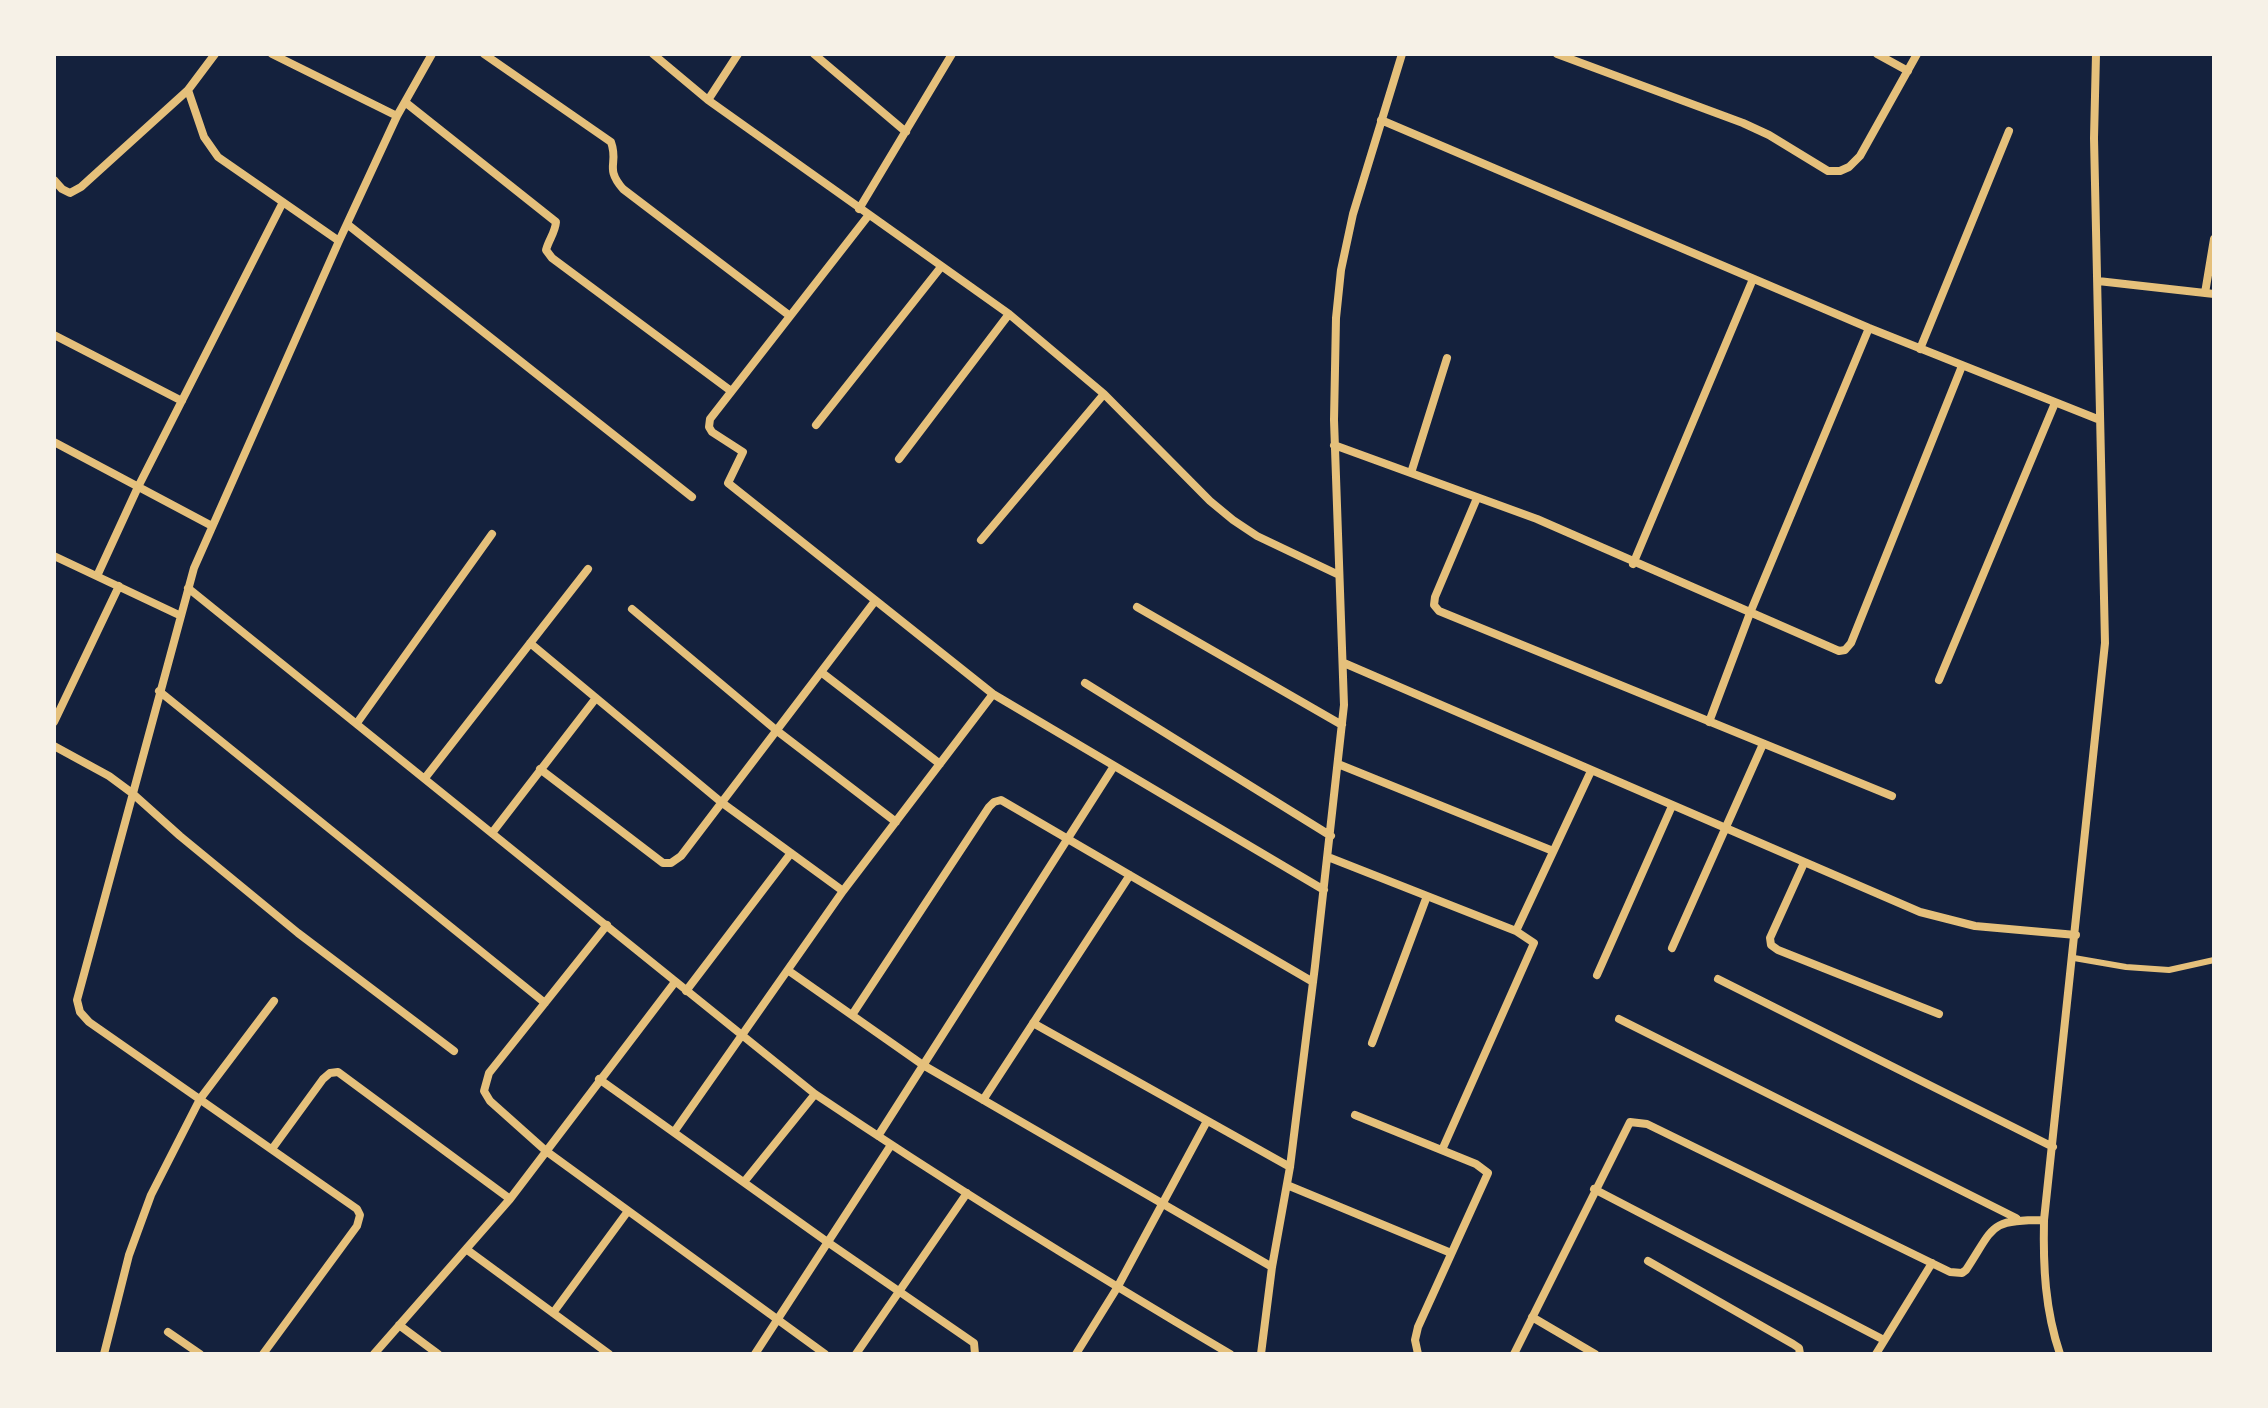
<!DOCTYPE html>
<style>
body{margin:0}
#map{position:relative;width:2268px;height:1408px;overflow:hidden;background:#14213d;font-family:Figtree,sans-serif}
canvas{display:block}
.frame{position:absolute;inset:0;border:56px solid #f6f1e7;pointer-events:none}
</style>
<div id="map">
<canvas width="2268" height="1408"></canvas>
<div class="frame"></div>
</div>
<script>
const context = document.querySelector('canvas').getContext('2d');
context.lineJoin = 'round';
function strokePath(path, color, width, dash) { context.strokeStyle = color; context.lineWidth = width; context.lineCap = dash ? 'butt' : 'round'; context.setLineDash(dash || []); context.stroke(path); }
const service = new Path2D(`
 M 2074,958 L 2126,967 L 2169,970 L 2214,960`);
const minor = new Path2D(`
 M 272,54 L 397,116
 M 484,54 L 611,142 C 619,164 604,167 623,189 L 790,316
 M 653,54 L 708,100 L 1009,314 L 1104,394 L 1210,501 L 1233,520 L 1257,536 L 1339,575
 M 814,54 L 906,132
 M 1557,54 L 1743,123 L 1769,135 L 1828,171 L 1840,171 L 1849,167 L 1860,156 L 1917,54
 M 1877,54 L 1908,71
 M 188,90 L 204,137 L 218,157 L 339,241
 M 708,100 L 738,54
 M 405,102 L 556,222 C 555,233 549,239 546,250 L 552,258 L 731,391
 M 1381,120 L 1869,328 L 2100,420
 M 54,180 L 62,189 L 70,193 L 81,187 L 188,90 L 215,54
 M 859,209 L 952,54
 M 868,216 L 710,419 L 709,427 L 712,432 L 743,452 L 728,483 L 993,694 L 1324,890
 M 347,224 L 692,497
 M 2098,281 L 2214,294
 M 2205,293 L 2214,239
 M 54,335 L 182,401
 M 1920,349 L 2009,131
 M 816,425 L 941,267
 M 54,442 L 212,526
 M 1334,445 L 1537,519 L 1839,651 L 1845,650 L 1851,643 L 1962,366
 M 899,459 L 1009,314
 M 1411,473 L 1447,358
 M 1477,498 L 1435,597 L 1434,605 L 1439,611 L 1892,796
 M 981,540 L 1104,394
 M 54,556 L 179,615
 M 1633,564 L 1753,279
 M 97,576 L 138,487 L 283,202
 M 188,588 L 815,1094 C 950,1185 1089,1271 1230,1354
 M 1137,607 L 1342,725
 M 632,609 L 776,730 L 896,822
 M 530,643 L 721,802 L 843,891
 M 1344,663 L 1920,912 L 1975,926 L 2076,935
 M 821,672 L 940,764
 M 1939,680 L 2055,403
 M 1085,683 L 1331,836
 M 159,691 L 545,1003
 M 54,722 L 119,586
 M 1709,722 L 1750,613 L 1869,328
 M 357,723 L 492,534
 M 54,746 L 109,776 L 132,793 L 180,836 L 298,933 L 454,1051
 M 1338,764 L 1553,851
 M 540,769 L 663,863 L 671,863 L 681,856 L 875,601
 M 425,778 L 588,569
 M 492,833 L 596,698
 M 1328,857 L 1516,931 L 1534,943 L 1442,1150
 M 1804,863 L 1770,938 L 1771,945 L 1778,950 L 1939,1014
 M 607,925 L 489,1073 L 484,1091 L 490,1101 L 546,1151 L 825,1354
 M 1516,931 L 1591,771
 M 1672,948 L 1763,744
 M 789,971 L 923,1065 L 1272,1267
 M 1597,975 L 1672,806
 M 1718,979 L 2053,1147
 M 686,991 L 791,853
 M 852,1015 L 989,807 L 994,802 L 1001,800 L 1313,982
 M 1619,1019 L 2016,1218
 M 1033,1023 L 1290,1167
 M 1372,1043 L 1427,896
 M 599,1079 L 826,1241 L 974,1343 L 975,1354
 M 983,1100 L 1130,875
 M 1355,1115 L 1476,1164 L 1488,1173 L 1418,1327 L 1415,1340 L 1418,1354
 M 674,1132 L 843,891 L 993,694
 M 878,1136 L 1114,766
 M 272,1149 L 323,1079 L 330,1073 L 338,1072 L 510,1199
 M 744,1182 L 815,1094
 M 1287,1185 L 1451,1253
 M 1594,1189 L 1884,1340
 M 466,1249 L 609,1354
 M 1648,1261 L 1793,1344 L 1799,1348 L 1800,1354
 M 553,1313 L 628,1211
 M 1532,1317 L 1595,1354
 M 399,1325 L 438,1354
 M 168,1332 L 200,1354
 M 104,1354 L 129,1255 L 151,1195 L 200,1099 L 274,1001
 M 263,1354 L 357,1226 L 360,1215 L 357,1209 L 89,1022 L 80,1012 L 77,1000 L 194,568 L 339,241 L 397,116 L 432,54
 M 374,1354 L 510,1199 L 675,982
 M 755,1354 L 891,1145
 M 856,1354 L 967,1193
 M 1076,1354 L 1117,1288 L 1207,1121
 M 1261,1354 L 1272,1267 L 1290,1167 L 1315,966 L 1344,705 L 1334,420 L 1336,318 L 1341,270 L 1353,214 L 1402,54
 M 1514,1354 L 1630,1122 L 1647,1124 L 1950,1272 L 1962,1273 L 1966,1270 C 1995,1226 1988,1220 2044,1220
 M 1876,1354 L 1932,1263
 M 2060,1354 C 2045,1310 2043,1266 2044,1220 L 2105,643 L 2094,138 L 2096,54`);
strokePath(service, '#e5c07b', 6);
strokePath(minor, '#e5c07b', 8);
</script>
